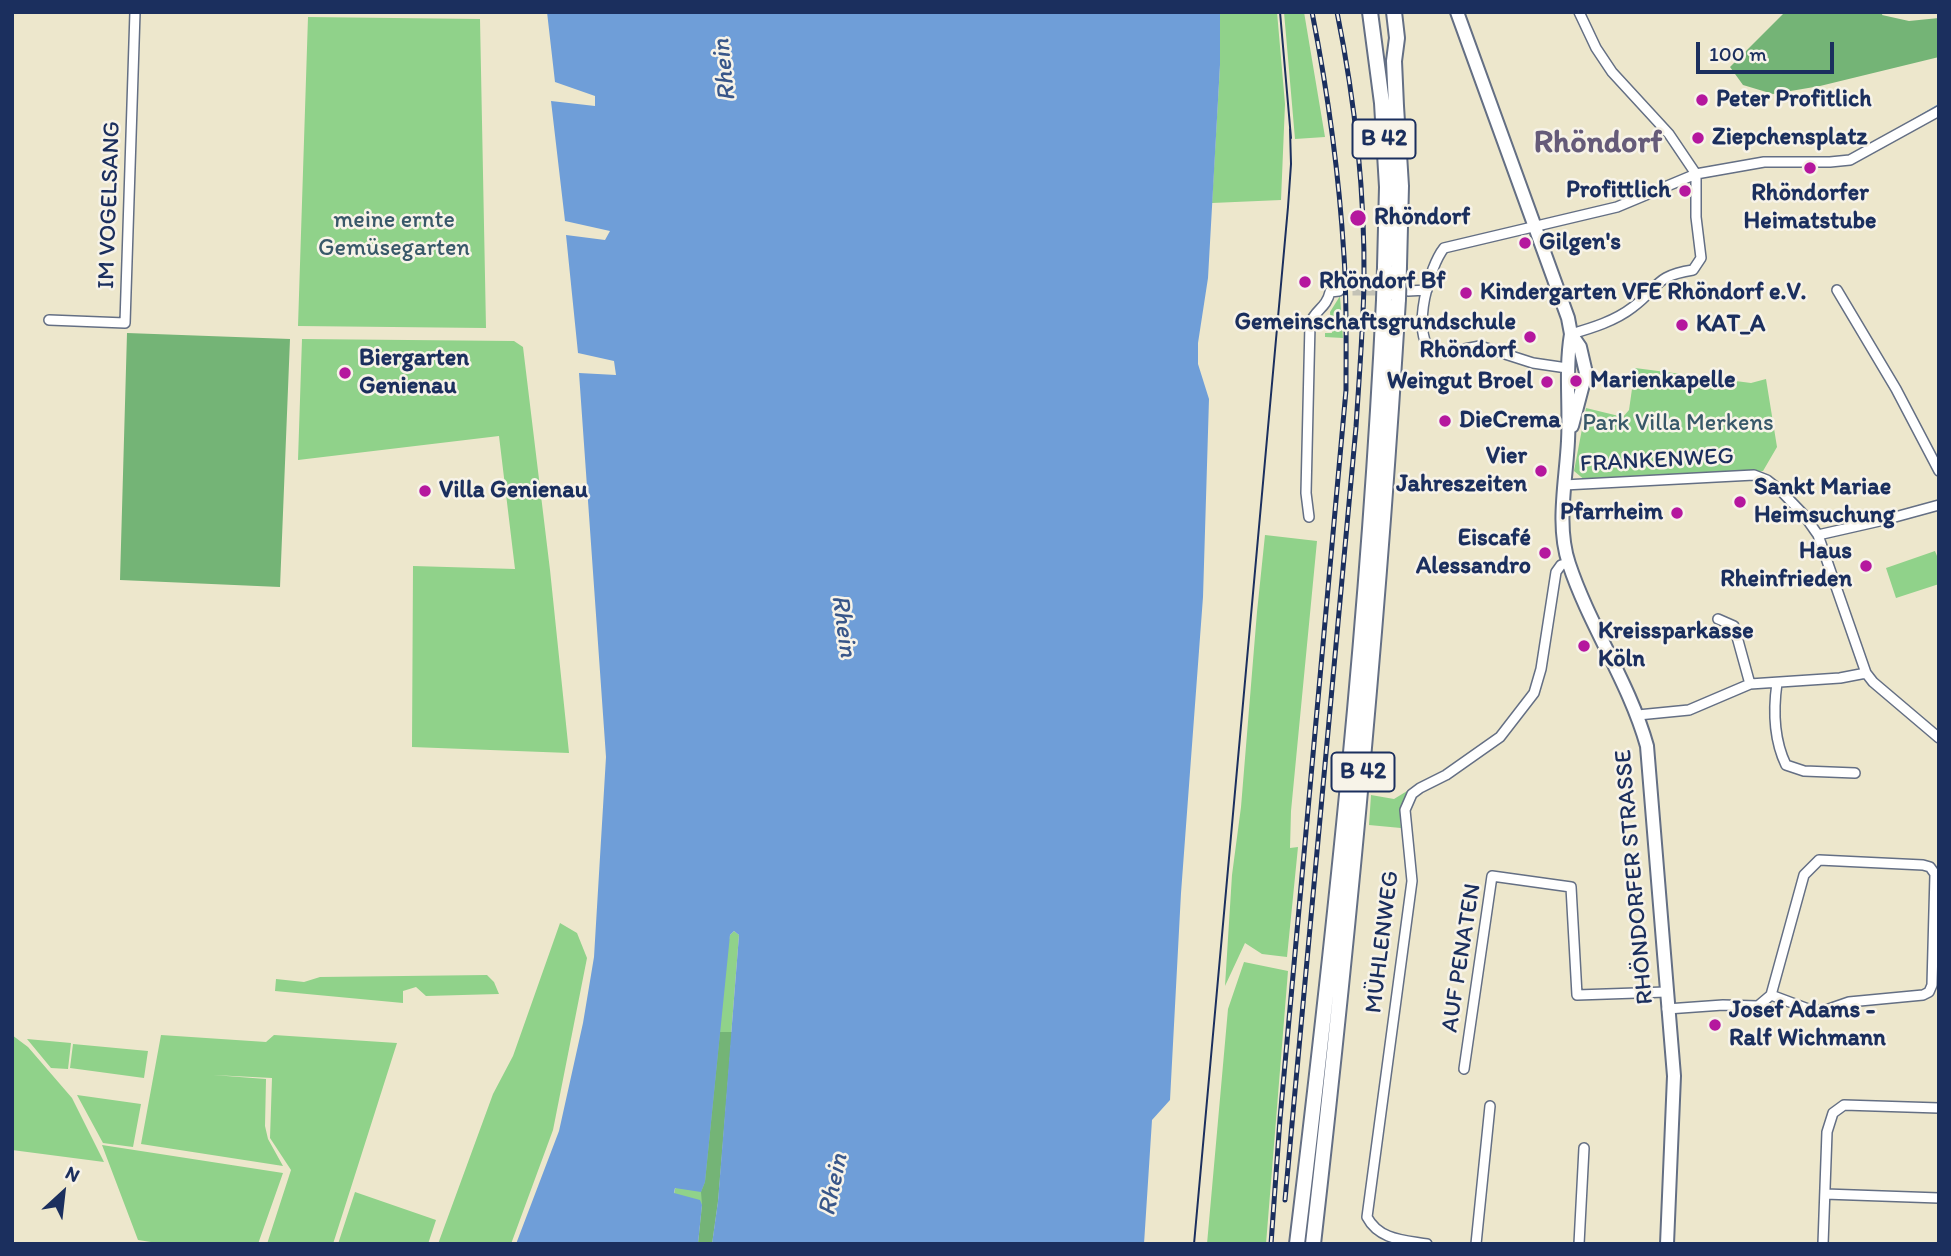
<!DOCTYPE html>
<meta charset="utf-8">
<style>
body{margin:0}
#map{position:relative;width:1951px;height:1256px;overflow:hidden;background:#ede7cc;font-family:Itim,sans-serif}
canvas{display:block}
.frame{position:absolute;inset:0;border:14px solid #1b2f5e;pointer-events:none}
.north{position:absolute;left:28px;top:1158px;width:70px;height:70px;-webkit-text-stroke:5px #f7f3e8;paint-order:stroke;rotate:27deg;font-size:19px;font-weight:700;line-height:28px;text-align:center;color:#1b2f5e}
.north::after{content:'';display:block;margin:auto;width:24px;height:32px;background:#1b2f5e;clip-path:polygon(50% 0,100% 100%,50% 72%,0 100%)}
.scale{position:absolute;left:1696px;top:42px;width:138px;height:32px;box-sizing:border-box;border:4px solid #1b2f5e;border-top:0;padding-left:9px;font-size:21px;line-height:24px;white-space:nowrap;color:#1b2f5e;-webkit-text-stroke:5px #f7f3e8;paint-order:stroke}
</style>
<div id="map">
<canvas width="1951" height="1256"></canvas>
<div class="frame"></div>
<div class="north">N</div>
<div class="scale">100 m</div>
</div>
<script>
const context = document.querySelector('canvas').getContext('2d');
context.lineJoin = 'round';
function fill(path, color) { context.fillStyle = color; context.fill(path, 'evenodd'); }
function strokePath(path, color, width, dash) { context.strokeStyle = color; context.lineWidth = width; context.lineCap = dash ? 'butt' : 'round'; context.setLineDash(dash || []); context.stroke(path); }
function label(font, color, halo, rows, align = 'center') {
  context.font = font + ' Itim,sans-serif'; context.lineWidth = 5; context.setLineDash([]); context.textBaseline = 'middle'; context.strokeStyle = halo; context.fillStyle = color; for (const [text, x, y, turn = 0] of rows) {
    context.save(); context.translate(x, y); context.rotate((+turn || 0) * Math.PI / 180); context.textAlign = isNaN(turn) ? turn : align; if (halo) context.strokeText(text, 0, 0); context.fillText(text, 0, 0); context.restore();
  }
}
const green = new Path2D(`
 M 1220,12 L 1277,12 L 1285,104 L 1281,200 L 1212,203 L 1220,65 Z
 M 1284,12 L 1304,12 L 1325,137 L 1295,139 Z
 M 308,17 L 480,19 L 486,328 L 298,326 Z
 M 1340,296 L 1343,338 L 1325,337 L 1325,333 L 1332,333 L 1330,312 Z
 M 302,339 L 514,341 L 523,347 L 550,570 L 569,753 L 412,747 L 413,566 L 515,569 L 499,436 L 298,460 Z
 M 1635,368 L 1751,383 L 1766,379 L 1777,447 L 1763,471 L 1586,481 L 1574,471 L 1586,408 L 1623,417 L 1629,410 Z
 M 1265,535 L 1317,541 L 1291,811 L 1290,848 L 1298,847 L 1287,957 L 1262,954 L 1245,943 L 1225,986 L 1232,875 L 1241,807 L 1257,612 Z
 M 1935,551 L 1939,561 L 1939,584 L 1896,598 L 1886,568 Z
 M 1412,788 C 1401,801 1400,811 1401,828 L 1369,825 L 1371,795 L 1394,799 Z
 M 560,923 L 577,933 L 587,958 L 553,1130 L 511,1244 L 438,1244 L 493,1094 L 513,1056 Z
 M 734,931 L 739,935 L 718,1201 L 712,1244 L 698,1244 L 702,1205 L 674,1194 L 730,935 Z
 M 1244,962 L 1288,971 L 1266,1244 L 1207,1244 L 1228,1009 Z
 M 487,975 L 494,982 L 499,994 L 426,996 L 416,987 L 403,991 L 403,1003 L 275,991 L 276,979 L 304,982 L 320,977 Z
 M 12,1035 L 28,1047 L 72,1098 L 104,1162 L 12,1150 Z
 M 161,1035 L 266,1042 L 274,1035 L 397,1043 L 333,1244 L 267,1244 L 291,1170 L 270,1138 L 272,1078 L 213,1075 L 266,1079 L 265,1126 L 268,1139 L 283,1166 L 141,1144 Z
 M 27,1039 L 71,1043 L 68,1069 L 51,1068 Z
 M 73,1044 L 148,1051 L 144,1078 L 70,1068 Z
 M 77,1095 L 141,1104 L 133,1147 L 103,1143 Z
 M 102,1145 L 283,1173 L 258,1244 L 164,1244 L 138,1240 Z
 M 355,1192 L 436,1220 L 428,1244 L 338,1244 Z`);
const forest = new Path2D(`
 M 1785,12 L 1883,12 L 1882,15 L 1909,21 L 1939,18 L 1939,57 L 1820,86 L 1773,94 L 1743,85 L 1730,67 Z
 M 127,333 L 290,339 L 280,587 L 120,580 Z
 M 720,1032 L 732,1032 L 718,1201 L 712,1244 L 698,1244 L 702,1205 L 701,1192 L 705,1182 Z`);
const water = new Path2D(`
 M 547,12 L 1220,12 L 1220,65 L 1208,278 L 1198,343 L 1198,364 L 1209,399 L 1203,597 L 1181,893 L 1170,1100 L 1152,1120 L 1144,1244 L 712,1244 L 718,1201 L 739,935 L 734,931 L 730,935 L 705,1182 L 701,1192 L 675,1188 L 674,1193 L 700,1200 L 702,1205 L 698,1244 L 516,1244 L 559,1131 L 583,1023 L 594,957 L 606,757 L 579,373 L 616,375 L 614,361 L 578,353 L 566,235 L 605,240 L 610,231 L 565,221 L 551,101 L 595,106 L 595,96 L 555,82 Z`);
const stream = new Path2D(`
 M 1912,121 L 1939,105`);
const minorTunnel = new Path2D(`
 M 1339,291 L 1387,291`);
const minor = new Path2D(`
 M 1837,290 L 1896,389 L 1939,471
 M 1408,291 L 1427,290
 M 49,320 L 125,323 L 135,12
 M 1571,334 C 1592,328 1615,321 1633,307 C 1660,287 1654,276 1693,270 L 1701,258 L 1696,217 L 1696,174 L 1669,134 L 1612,72 L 1596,48 L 1579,12
 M 1567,368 L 1533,363 L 1480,346 L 1444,353 L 1430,349 C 1412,330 1429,267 1444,248 L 1617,207 L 1696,174 L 1764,162 L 1830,162 L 1850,160 L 1939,111
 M 1564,485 L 1754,475 L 1767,480 L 1781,491 L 1804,515 L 1818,535 L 1866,673 L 1873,682 L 1939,738
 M 1309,517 L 1306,493 L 1310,324 C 1315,309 1326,309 1330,292 L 1339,291
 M 1818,535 L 1884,520 L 1939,505
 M 1718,619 L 1734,626 L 1750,684
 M 1777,683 C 1773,711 1774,740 1786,765 L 1804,771 L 1855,773
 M 1638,715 L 1689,710 L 1750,684 L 1840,678 L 1866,673
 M 1667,1009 L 1723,1005 L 1758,1006 L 1771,995 L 1804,875 L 1819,860 L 1923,865 L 1930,867 L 1935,874 L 1932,985 L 1929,992 L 1923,995 L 1849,1002 L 1823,1011 L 1811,1010 L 1771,995
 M 1464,1069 L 1492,876 L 1571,887 L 1577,995 L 1666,992
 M 1825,1194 L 1939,1198
 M 1427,1244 C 1404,1240 1379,1240 1367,1217 L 1412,881 L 1405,810 L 1412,794 L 1420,788 L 1446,775 L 1500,737 L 1534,693 L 1541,669 L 1556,572 L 1561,565 L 1569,563
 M 1476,1244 L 1490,1106
 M 1579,1244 L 1584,1148
 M 1823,1244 L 1827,1132 L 1833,1113 L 1844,1105 L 1939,1108`);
const major = new Path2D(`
 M 1457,12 L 1568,318 L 1571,334 L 1580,347 L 1586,373 L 1572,426
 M 1571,334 C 1565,370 1570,405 1568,441 C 1566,482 1556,525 1569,564 C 1590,627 1629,682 1647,746 L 1674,1076 L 1667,1244`);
const highway = new Path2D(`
 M 1370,12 L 1382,103 L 1387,187 L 1385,267
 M 1394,12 L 1397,38 L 1394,61 L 1396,106 L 1401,186 L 1399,266
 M 1297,1244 C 1335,930 1369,616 1384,300
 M 1313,1244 C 1349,929 1379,615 1398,299`);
const tram = new Path2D(`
 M 1280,12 L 1291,138
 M 1194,1244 L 1288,207 L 1291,164 L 1290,129`);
const rail = new Path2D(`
 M 1285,1200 L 1356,427 C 1359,379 1363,331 1364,283 C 1365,193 1355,101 1337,12
 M 1271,1244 L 1280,1119 L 1346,390 C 1346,345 1347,300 1344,256 C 1339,174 1328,93 1312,12`);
const highwayBridge = new Path2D(`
 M 1398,299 L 1399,266
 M 1384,300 L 1385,267`);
const markers = [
 [1702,100,7,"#b5179e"],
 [1698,138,7,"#b5179e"],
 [1810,168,7,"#b5179e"],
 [1685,191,7,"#b5179e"],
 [1358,218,9,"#b5179e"],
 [1525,243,7,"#b5179e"],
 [1305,282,7,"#b5179e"],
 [1466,293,7,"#b5179e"],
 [1682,325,7,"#b5179e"],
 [1530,337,7,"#b5179e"],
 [345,373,7,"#b5179e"],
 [1576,381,7,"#b5179e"],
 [1547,382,7,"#b5179e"],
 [1445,421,7,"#b5179e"],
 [1541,471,7,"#b5179e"],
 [425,491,7,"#b5179e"],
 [1740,502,7,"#b5179e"],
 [1677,513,7,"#b5179e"],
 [1545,553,7,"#b5179e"],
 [1866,566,7,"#b5179e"],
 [1584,646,7,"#b5179e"],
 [1715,1025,7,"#b5179e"]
];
const shields = [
 [1384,139,63],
 [1363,772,63]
];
const shieldNames = [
 ["B 42",1384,139],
 ["B 42",1363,772]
];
const poiNames = [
 ["Peter Profitlich",1716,100],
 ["Ziepchensplatz",1712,138],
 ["Profittlich",1671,191,"right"],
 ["Rhöndorfer",1810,194,"center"],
 ["Heimatstube",1810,222,"center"],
 ["Rhöndorf",1374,218],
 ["Gilgen's",1539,243],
 ["Rhöndorf Bf",1319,282],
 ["Kindergarten VFE Rhöndorf e.V.",1480,293],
 ["Gemeinschaftsgrundschule",1516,323,"right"],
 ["Rhöndorf",1516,351,"right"],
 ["KAT_A",1696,325],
 ["Biergarten",359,359],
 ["Genienau",359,387],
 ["Marienkapelle",1590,381],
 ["Weingut Broel",1533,382,"right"],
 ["DieCrema",1459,421],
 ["Vier",1527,457,"right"],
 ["Jahreszeiten",1527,485,"right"],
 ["Sankt Mariae",1754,488],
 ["Heimsuchung",1754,516],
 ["Villa Genienau",439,491],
 ["Pfarrheim",1663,513,"right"],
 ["Eiscafé",1531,539,"right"],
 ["Alessandro",1531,567,"right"],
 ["Haus",1852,552,"right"],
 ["Rheinfrieden",1852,580,"right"],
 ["Kreissparkasse",1598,632],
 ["Köln",1598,660],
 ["Josef Adams -",1729,1011],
 ["Ralf Wichmann",1729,1039]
];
const streetNames = [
 ["IM VOGELSANG",110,205,-88],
 ["FRANKENWEG",1657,461,-3],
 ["RHÖNDORFER STRASSE",1635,877,-95],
 ["MÜHLENWEG",1383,942,-83],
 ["AUF PENATEN",1462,958,-81]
];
const parkNames = [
 ["meine ernte",394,221],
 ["Gemüsegarten",394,249],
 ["Park Villa Merkens",1678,424]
];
const waterNames = [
 ["Rhein",725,70,-96],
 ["Rhein",843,626,82],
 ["Rhein",834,1185,-78]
];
const districtNames = [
 ["Rhöndorf",1598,144]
];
fill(green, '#90d28a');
fill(forest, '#74b476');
fill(water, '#6f9ed8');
strokePath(stream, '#6f9ed8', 2.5);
strokePath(minorTunnel, '#c3c2b6', 9, [9, 4.5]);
strokePath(minor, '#646f84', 12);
strokePath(major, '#646f84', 16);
strokePath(highway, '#646f84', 18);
strokePath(minor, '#fff', 9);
strokePath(major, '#fff', 12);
strokePath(highway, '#fff', 14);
strokePath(tram, '#1b2f5e', 2);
strokePath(rail, '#1b2f5e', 5);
strokePath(rail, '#f7f3e8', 2.5, [8]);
strokePath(highwayBridge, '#646f84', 18, []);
strokePath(highwayBridge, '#fff', 14);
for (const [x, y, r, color] of markers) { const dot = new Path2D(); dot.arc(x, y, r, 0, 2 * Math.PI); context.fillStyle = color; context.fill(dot); strokePath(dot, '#f7f3e8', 2.5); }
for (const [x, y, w] of shields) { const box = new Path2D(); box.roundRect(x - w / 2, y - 19.5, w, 39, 5); context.fillStyle = '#f7f3e8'; context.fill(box); strokePath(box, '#1b2f5e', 2); }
label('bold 23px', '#1b2f5e', null, shieldNames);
label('bold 24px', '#1b2f5e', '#f7f3e8', poiNames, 'left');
label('24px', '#1b2f5e', '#f7f3e8', streetNames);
label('24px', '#385869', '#f7f3e8', parkNames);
label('italic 26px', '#385689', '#f7f3e8', waterNames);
label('bold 32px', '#655b79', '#f7f3e8', districtNames);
</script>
